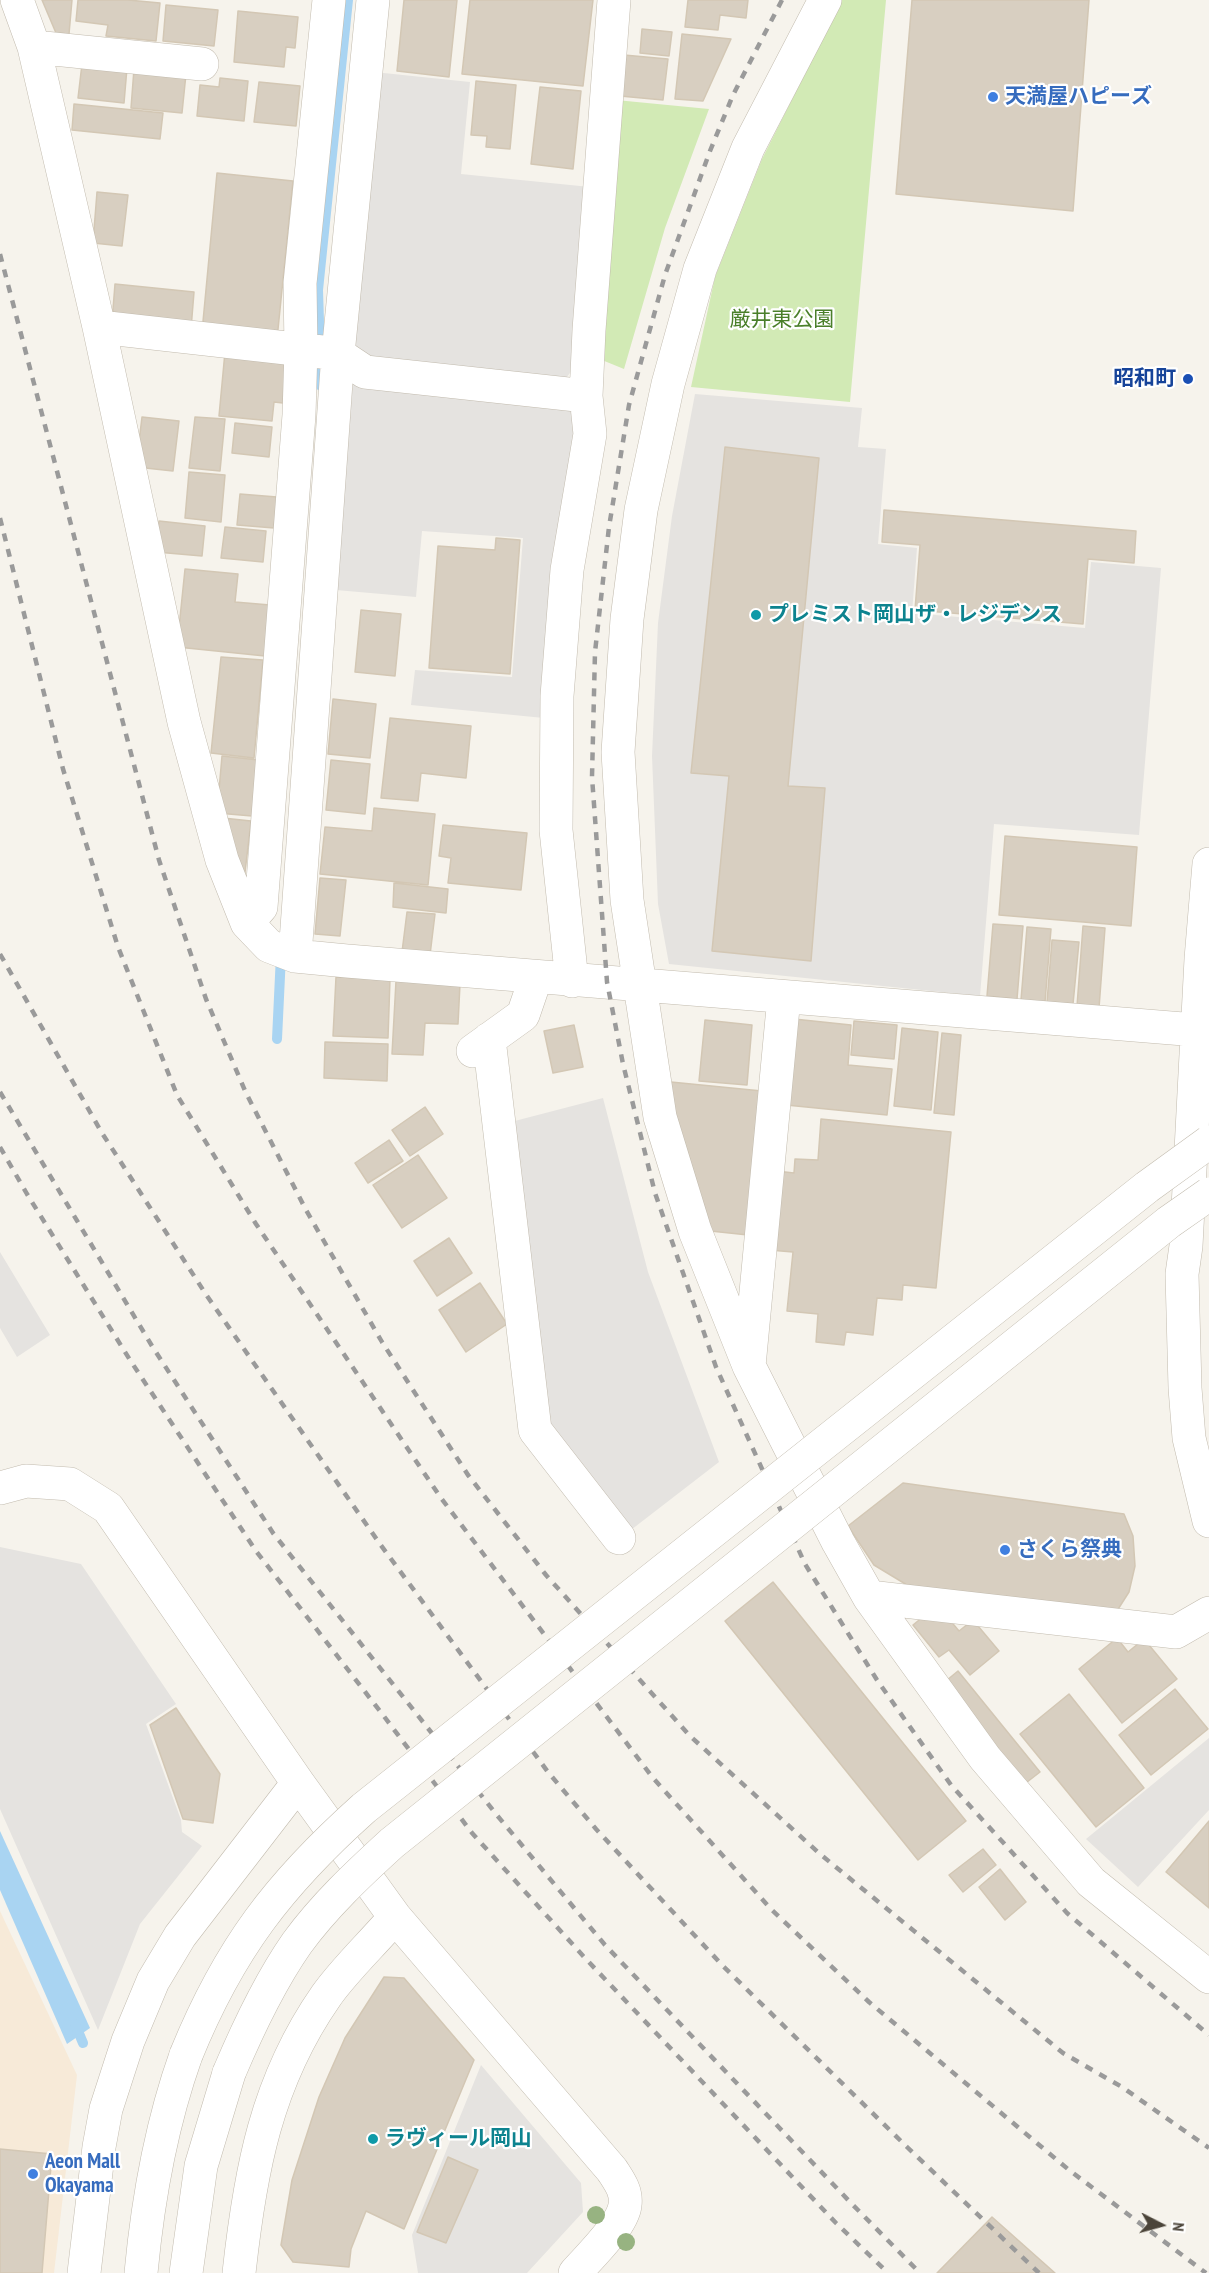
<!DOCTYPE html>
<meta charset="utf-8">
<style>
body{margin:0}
#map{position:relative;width:1209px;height:2273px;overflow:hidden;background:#f6f3ec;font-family:"PT Sans Narrow",sans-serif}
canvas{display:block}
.north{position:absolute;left:1131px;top:2195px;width:60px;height:60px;-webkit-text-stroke:4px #fff;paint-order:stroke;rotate:96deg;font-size:16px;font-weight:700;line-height:24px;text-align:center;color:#4b4439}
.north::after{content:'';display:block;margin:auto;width:21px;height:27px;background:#4b4439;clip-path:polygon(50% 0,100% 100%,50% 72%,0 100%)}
</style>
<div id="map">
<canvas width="1209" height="2273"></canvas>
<div class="north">N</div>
</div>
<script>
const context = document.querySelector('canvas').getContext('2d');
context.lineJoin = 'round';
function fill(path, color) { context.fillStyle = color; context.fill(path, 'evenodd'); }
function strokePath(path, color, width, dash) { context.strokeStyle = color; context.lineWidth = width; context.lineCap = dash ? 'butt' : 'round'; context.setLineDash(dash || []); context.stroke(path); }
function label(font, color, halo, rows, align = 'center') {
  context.font = font + ' "PT Sans Narrow","Noto Sans JP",sans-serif'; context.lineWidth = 4.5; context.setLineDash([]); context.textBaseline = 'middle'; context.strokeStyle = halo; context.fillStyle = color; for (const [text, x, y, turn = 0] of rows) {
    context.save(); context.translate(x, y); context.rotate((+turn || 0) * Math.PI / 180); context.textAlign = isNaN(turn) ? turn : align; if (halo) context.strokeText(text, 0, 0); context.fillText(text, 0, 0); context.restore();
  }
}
const commercial = new Path2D(`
 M 0,1911 L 77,2075 L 54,2273 L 0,2273 Z`);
const green = new Path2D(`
 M 842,0 L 886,0 L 850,402 L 691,387 L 715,277 L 762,159 Z
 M 616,100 L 709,109 L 665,228 L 624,369 L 597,358 Z`);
const parking = new Path2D(`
 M 374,72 L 470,82 L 461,174 L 590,187 L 574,368 L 562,383 L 363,361 L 348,348 Z
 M 353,381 L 576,407 L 579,417 L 544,718 L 411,705 L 415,670 L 512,677 L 523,538 L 422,531 L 416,597 L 336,590 Z
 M 695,394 L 862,408 L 858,447 L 886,449 L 878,544 L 917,548 L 912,613 L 1085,628 L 1091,562 L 1161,568 L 1139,835 L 994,824 L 980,996 L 669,964 L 658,904 L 652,756 L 658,623 L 672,516 Z
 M 603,1098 L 648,1272 L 719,1462 L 627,1533 L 542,1425 L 507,1123 Z
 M 0,1252 L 50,1335 L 17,1357 L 0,1328 Z
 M 0,1547 L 81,1564 L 176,1704 L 146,1724 L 181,1820 L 182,1832 L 202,1846 L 140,1924 L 98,2030 L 0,1809 Z
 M 1209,1738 L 1209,1810 L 1138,1887 L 1086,1839 Z
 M 481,2065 L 581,2183 L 583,2212 L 527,2273 L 418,2273 L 412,2235 Z`);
const water = new Path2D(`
 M 0,1831 L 90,2028 L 67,2044 L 0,1890 Z`);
const stream = new Path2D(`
 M 321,386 L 318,290 L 348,0
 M 277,1039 L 281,955
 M 75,2024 L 83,2043`);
const building = new Path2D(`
 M 42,0 L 72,0 L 69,34 L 56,33 Z
 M 78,0 L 128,0 L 160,3 L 156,41 L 106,36 L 108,25 L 76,21 Z
 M 404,0 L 457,0 L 449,77 L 397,71 Z
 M 470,0 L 593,0 L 583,86 L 462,74 Z
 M 688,0 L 748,0 L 746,18 L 720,15 L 718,30 L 685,27 Z
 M 912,0 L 1089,0 L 1073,211 L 896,194 Z
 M 166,5 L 218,10 L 214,46 L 163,41 Z
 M 238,11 L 298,17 L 295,48 L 286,47 L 284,67 L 234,62 Z
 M 642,29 L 672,32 L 669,56 L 640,53 Z
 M 682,34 L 731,39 L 703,101 L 675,99 Z
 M 624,55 L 668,59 L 663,100 L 620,96 Z
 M 82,64 L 127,68 L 124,103 L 78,98 Z
 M 134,69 L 186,74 L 182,113 L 131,108 Z
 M 220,78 L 248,81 L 244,121 L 197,116 L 200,85 L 219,87 Z
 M 476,81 L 516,85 L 510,149 L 486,147 L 487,136 L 471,135 Z
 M 259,82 L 300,86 L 296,126 L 254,122 Z
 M 540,87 L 581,91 L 573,169 L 531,164 Z
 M 74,104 L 163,113 L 160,139 L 72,130 Z
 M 217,173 L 293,181 L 277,339 L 202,332 Z
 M 97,192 L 128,195 L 122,246 L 93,243 Z
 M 115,284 L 194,292 L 191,329 L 112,322 Z
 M 225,352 L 287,359 L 283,403 L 274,402 L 272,421 L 219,416 Z
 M 142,417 L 179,421 L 173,471 L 136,467 Z
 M 195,417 L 225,419 L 220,471 L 189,468 Z
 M 235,423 L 272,427 L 269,457 L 232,453 Z
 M 725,447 L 819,458 L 788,786 L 825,788 L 811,961 L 712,951 L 729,776 L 691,773 Z
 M 189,472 L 225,475 L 221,522 L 185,518 Z
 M 240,494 L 277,497 L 274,528 L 237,525 Z
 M 884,510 L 1136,531 L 1134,563 L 1088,559 L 1083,624 L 915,610 L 920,545 L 882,542 Z
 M 159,521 L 205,526 L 202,556 L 156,552 Z
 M 225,527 L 266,531 L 263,562 L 221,558 Z
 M 496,538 L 520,540 L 510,674 L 429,668 L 438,546 L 495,550 Z
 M 185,569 L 238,574 L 235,602 L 270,605 L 265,656 L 177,647 Z
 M 361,610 L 401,614 L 395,676 L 355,672 Z
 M 221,657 L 263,660 L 254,758 L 211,753 Z
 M 333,699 L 376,704 L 370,758 L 328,754 Z
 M 390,718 L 471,726 L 466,778 L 421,773 L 418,801 L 381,798 Z
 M 222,756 L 258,760 L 252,816 L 217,813 Z
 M 331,760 L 370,764 L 365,814 L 326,810 Z
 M 374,808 L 435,814 L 428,885 L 320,874 L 325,827 L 372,831 Z
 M 223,818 L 251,821 L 244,881 Z
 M 443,825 L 527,833 L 521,890 L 448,883 L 451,858 L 439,856 Z
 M 1005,836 L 1137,847 L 1131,926 L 999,915 Z
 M 320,878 L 346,880 L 340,936 L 315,934 Z
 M 394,883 L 448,889 L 446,913 L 393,907 Z
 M 407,912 L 435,914 L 430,955 L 402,952 Z
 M 993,924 L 1023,926 L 1017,999 L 987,996 Z
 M 1083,926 L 1105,928 L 1099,1008 L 1077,1006 Z
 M 1027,927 L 1051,929 L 1045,1002 L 1021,1000 Z
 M 1052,940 L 1079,942 L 1073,1004 L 1047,1002 Z
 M 336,977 L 390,979 L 388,1038 L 333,1036 Z
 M 396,981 L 460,984 L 458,1024 L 425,1023 L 423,1055 L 392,1054 Z
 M 794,1019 L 851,1025 L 848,1065 L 892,1069 L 887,1115 L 786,1105 Z
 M 705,1020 L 752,1025 L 747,1085 L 699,1081 Z
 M 854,1021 L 897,1025 L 894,1059 L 851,1055 Z
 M 574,1025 L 583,1067 L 553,1073 L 544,1031 Z
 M 902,1028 L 938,1032 L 931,1110 L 894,1106 Z
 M 942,1033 L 961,1035 L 954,1115 L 934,1113 Z
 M 325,1042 L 388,1044 L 387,1081 L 324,1078 Z
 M 671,1082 L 762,1091 L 748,1235 L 701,1230 L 668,1114 Z
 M 425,1107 L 443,1134 L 410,1156 L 392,1130 Z
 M 821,1119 L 951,1132 L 936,1288 L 903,1285 L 902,1300 L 877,1298 L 873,1335 L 846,1332 L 844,1345 L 816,1342 L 818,1314 L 787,1311 L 793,1252 L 769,1250 L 776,1171 L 794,1173 L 795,1159 L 818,1160 Z
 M 389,1140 L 403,1161 L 368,1183 L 355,1163 Z
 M 418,1155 L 447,1198 L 402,1228 L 373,1185 Z
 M 449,1238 L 472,1273 L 437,1296 L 414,1261 Z
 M 480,1283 L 507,1324 L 466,1352 L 439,1310 Z
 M 903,1483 L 1124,1514 L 1133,1536 L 1135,1566 L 1129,1592 L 1115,1614 L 912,1588 L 874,1565 L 848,1526 Z
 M 773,1582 L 966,1821 L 918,1860 L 725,1621 Z
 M 924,1616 L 949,1619 L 959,1631 L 973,1620 L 999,1651 L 970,1675 L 949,1650 L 939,1657 L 913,1625 Z
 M 1117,1638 L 1128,1652 L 1144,1639 L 1177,1679 L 1122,1723 L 1079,1669 Z
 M 958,1671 L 1040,1772 L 1022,1786 L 941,1685 Z
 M 1175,1689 L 1208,1729 L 1151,1775 L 1119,1735 Z
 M 1069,1694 L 1144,1788 L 1096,1827 L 1020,1734 Z
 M 176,1708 L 220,1774 L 213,1823 L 183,1819 L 150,1725 Z
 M 1209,1821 L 1209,1908 L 1166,1872 Z
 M 983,1849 L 996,1865 L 963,1892 L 949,1875 Z
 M 1000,1869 L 1026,1902 L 1005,1920 L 979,1887 Z
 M 384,1977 L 404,1978 L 474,2060 L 404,2229 L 366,2211 L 351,2249 L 349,2267 L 293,2262 L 281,2245 L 292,2180 L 319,2097 L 345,2038 Z
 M 0,2149 L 52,2154 L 42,2273 L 0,2273 Z
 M 448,2157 L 478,2170 L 446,2243 L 417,2232 Z
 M 992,2217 L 1055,2273 L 937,2273 Z`);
const minor = new Path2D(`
 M 17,0 L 34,47 L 99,327 L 184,722 L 222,860 L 247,923 L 269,946 L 295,956 L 347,961 L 1209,1031
 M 34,47 L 202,64
 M 99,327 L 331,353 L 338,354 L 365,372 L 586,396
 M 1209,864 L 1201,959 L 1186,1246 L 1182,1274 L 1185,1388 L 1189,1438 L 1209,1521
 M 247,923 L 261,907 L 299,415 L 301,349 L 300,283 L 329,0
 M 295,956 L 338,354 L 373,0
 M 572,981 L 556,830 L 557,696 L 567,570 L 590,434 L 586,396 L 589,330 L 614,0
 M 784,997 L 749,1366 L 838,1542 L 869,1597 L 985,1758 L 1091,1882 L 1209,1977
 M 489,1039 L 535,1430 L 619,1538
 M 473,1051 L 523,1015 L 536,977
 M 749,1366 L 695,1231 L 660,1117 L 627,900 L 618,752 L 627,619 L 641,510 L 668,384 L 700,269 L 748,148 L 825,0
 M 0,1488 L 26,1481 L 70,1484 L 108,1508 L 298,1783 L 395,1917 L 612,2170 C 619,2181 627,2191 625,2205 C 623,2225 589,2257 575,2273
 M 869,1597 L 1176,1632 L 1209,1613
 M 84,2273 L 99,2147 L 106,2109 L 128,2041 L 153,1981 L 180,1936 L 298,1783
 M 141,2273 C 148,2198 161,2125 186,2055
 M 186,2273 L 201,2166 L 229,2073
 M 239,2273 C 250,2172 266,2082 326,1996 C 344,1970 374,1942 395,1917`);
const rail = new Path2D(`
 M 782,0 L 733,95 L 710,151 L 665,275 L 629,405 L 609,527 L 595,652 L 592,777 L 607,982 L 623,1064 L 655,1193 L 716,1367 L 805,1564 L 877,1680 L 951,1785 L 1067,1913 L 1209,2035
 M 0,254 L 159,860 L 206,999 L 246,1093 L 306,1210 L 382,1342 L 468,1475 L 546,1575 L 690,1736 L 820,1854 L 1063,2053 L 1122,2087 L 1209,2148
 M 0,518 L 63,769 L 118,947 L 177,1095 L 256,1224 L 441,1498 L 653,1778 L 771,1909 L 869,2002 L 1069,2170 L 1206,2273
 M 0,954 L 102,1133 L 207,1296 L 380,1544 L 548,1772 L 596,1829 L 723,1966 L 907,2147 L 1039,2273
 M 0,1092 L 152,1346 L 273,1533 L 496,1814 L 605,1945 L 851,2203 L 920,2273
 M 0,1147 L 27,1194 L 130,1360 L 256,1551 L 383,1715 L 472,1833 L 585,1958 L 836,2223 L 888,2273`);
const minorBridge = new Path2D(`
 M 186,2055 C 229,1949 279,1884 364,1808 L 1147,1187 L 1209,1142
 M 229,2073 C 248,2028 269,1983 297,1943 C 324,1906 358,1874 392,1843 L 1169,1222 L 1209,1194`);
const trees = [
 [596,2215],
 [626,2242]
];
const markers = [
 [993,97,6,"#3f7fe0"],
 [1188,379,6,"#1a4fb4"],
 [756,615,6,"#0f9aa8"],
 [1005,1550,6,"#3f7fe0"],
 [373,2139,6,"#0f9aa8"],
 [33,2174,6,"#3f7fe0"]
];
const shopNames = [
 ["天満屋ハピーズ",1005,97],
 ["さくら祭典",1017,1550],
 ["Aeon Mall",45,2162],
 ["Okayama",45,2186]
];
const parkNames = [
 ["厳井東公園",782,320]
];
const transitNames = [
 ["昭和町",1176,379]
];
const cultureNames = [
 ["プレミスト岡山ザ・レジデンス",768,615],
 ["ラヴィール岡山",385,2139]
];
fill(commercial, '#f7ead8');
fill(green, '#d2eab5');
fill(parking, '#e5e3e0');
fill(water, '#a9d4f2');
strokePath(stream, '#a9d4f2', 10);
fill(building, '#d8cfc1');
strokePath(building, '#d3c7b4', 1.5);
strokePath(minor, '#c2bbae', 34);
strokePath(minor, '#fff', 33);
strokePath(rail, '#9a9a9a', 4.5, [8, 8]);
strokePath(minorBridge, '#c2bbae', 34, []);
strokePath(minorBridge, '#fff', 33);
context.fillStyle = '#97b381';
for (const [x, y] of trees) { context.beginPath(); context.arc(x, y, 9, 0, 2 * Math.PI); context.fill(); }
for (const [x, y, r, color] of markers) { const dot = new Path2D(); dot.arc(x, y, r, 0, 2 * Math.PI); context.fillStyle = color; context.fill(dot); strokePath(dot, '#fff', 2); }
label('bold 21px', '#366cbe', '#fff', shopNames, 'left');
label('21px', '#4a7f2a', '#fff', parkNames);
label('bold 21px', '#164399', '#fff', transitNames, 'right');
label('bold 21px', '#0d838f', '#fff', cultureNames, 'left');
</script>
